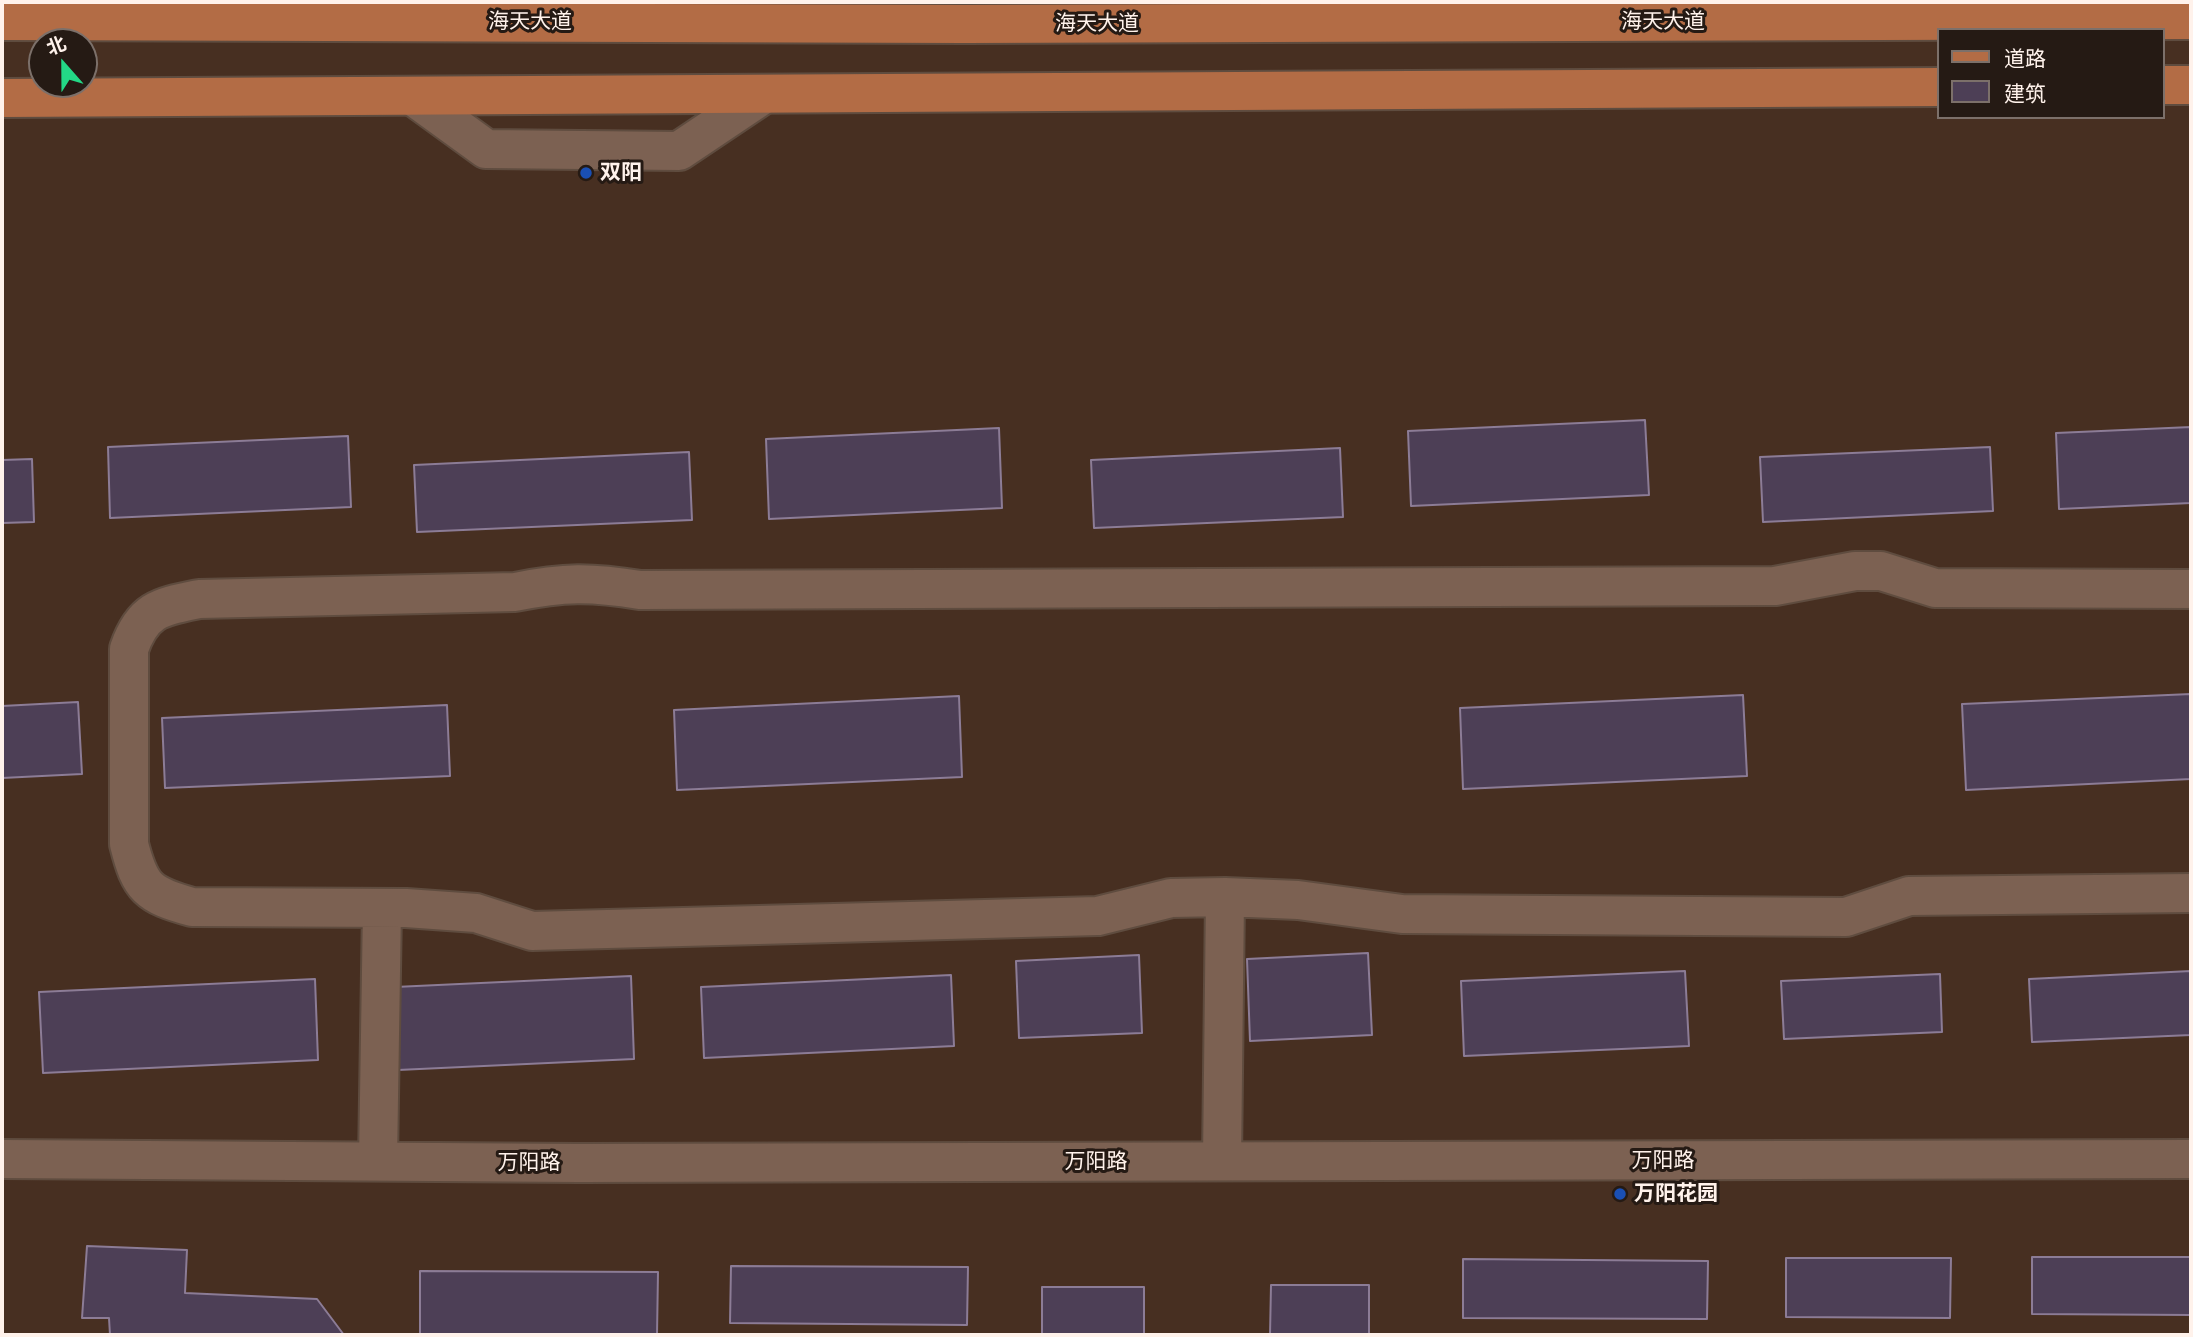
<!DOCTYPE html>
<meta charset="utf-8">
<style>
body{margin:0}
#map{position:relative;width:2193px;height:1337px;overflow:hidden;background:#472f21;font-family:"IBM Plex Sans","Noto Sans SC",sans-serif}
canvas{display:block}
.frame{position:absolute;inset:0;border:4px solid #fff2eb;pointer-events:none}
.legend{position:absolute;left:1937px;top:28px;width:228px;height:91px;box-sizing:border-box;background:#251a14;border:2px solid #7c706a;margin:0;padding:9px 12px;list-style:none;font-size:21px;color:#fff2eb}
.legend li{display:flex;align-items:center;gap:14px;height:35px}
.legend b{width:35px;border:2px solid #7c706a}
.north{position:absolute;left:28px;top:28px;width:70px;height:70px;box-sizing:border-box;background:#251a14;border:2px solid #7c706a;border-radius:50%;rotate:339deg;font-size:19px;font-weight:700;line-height:28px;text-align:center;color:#fff2eb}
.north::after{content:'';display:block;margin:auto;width:24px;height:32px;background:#23d886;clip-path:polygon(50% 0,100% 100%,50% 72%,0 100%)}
</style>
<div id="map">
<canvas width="2193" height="1337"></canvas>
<div class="frame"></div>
<ul class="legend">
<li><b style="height:9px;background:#b36c45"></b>道路</li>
<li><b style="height:19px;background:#4d3f56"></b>建筑</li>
</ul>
<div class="north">北</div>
</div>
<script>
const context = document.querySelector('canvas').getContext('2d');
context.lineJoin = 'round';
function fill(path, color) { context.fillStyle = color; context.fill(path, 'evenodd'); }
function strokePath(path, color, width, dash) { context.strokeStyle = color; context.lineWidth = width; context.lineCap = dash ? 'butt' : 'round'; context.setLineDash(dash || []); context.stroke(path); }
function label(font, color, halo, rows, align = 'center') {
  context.font = font + ' "IBM Plex Sans","Noto Sans SC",sans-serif'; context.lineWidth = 6; context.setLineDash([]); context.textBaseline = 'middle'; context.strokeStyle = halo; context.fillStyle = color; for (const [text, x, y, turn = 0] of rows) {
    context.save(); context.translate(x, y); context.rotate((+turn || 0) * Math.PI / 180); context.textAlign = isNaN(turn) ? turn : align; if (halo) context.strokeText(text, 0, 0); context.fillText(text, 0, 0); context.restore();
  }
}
const building = new Path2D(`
 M 1645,420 L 1649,495 L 1411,506 L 1408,431 Z
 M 2191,427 L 2191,503 L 2059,509 L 2056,433 Z
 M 999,428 L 1002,508 L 769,519 L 766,439 Z
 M 348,436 L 351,507 L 110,518 L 108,447 Z
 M 1990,447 L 1993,511 L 1763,522 L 1760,457 Z
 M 1340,448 L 1343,517 L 1094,528 L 1091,460 Z
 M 689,452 L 692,520 L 417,532 L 414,465 Z
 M 32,459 L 34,522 L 2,523 L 2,460 Z
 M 2191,694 L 2191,779 L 1966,790 L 1962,704 Z
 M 1743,695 L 1747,776 L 1463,789 L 1460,708 Z
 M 959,696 L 962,777 L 677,790 L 674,710 Z
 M 78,702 L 82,774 L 2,778 L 2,706 Z
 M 447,705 L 450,776 L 165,788 L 162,718 Z
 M 1368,953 L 1372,1035 L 1250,1041 L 1247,959 Z
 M 1139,955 L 1142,1033 L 1019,1038 L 1016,961 Z
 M 1685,971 L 1689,1046 L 1464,1056 L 1461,981 Z
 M 2191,971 L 2191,1035 L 2032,1042 L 2029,979 Z
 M 1940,974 L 1942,1032 L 1784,1039 L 1781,981 Z
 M 951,975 L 954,1046 L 704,1058 L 701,987 Z
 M 631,976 L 634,1059 L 398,1070 L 395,987 Z
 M 315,979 L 318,1060 L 43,1073 L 39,992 Z
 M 87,1246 L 187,1250 L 185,1293 L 317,1299 L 344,1335 L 110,1335 L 109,1318 L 82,1318 Z
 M 2032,1257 L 2191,1257 L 2191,1315 L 2032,1314 Z
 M 1786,1258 L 1951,1258 L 1950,1318 L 1786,1317 Z
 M 1463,1259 L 1708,1261 L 1707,1319 L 1463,1318 Z
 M 731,1266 L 968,1267 L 967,1325 L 730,1323 Z
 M 420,1271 L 658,1272 L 657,1335 L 420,1335 Z
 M 1271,1285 L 1369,1285 L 1369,1335 L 1270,1335 Z
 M 1042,1287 L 1144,1287 L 1144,1335 L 1042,1335 Z`);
const minor = new Path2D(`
 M 413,96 L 486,149 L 679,151 L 764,94
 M 2191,589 L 1935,588 L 1881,571 L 1855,571 L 1775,586 L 640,590 C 591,582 564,582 515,592 L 199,599 C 160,607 143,609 129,649 L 129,844 C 140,888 148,895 192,907 L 406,908 L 476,913 L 532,931 L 1098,916 L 1171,898 L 1225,897 L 1298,900 L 1402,914 L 1846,917 L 1909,896 L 2191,893
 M 2,1159 L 579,1163 L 2191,1159
 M 378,1161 L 382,908
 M 1222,1161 L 1225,897`);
const major = new Path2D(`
 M 2,21 L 965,24 L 2191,20
 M 2163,85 L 2191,85
 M 2,98 L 1939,87`);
const markers = [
 [586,173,7,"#1a4fb4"],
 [1620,1194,7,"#1a4fb4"]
];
const streetNames = [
 ["海天大道",530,22],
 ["海天大道",1663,22],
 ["海天大道",1097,24],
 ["万阳路",1663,1161],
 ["万阳路",1096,1162],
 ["万阳路",529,1163]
];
const poiNames = [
 ["双阳",600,173],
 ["万阳花园",1634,1194]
];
fill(building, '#4d3f56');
strokePath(building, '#8c7c96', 2);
strokePath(minor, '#5f4c3f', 42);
strokePath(major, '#5f4c3f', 42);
strokePath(minor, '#7c6152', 38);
strokePath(major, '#b36c45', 38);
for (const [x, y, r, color] of markers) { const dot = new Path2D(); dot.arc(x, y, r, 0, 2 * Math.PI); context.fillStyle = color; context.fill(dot); strokePath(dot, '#251a14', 2.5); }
label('21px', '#fff2eb', '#251a14', streetNames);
label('bold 21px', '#fff2eb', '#251a14', poiNames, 'left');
</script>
